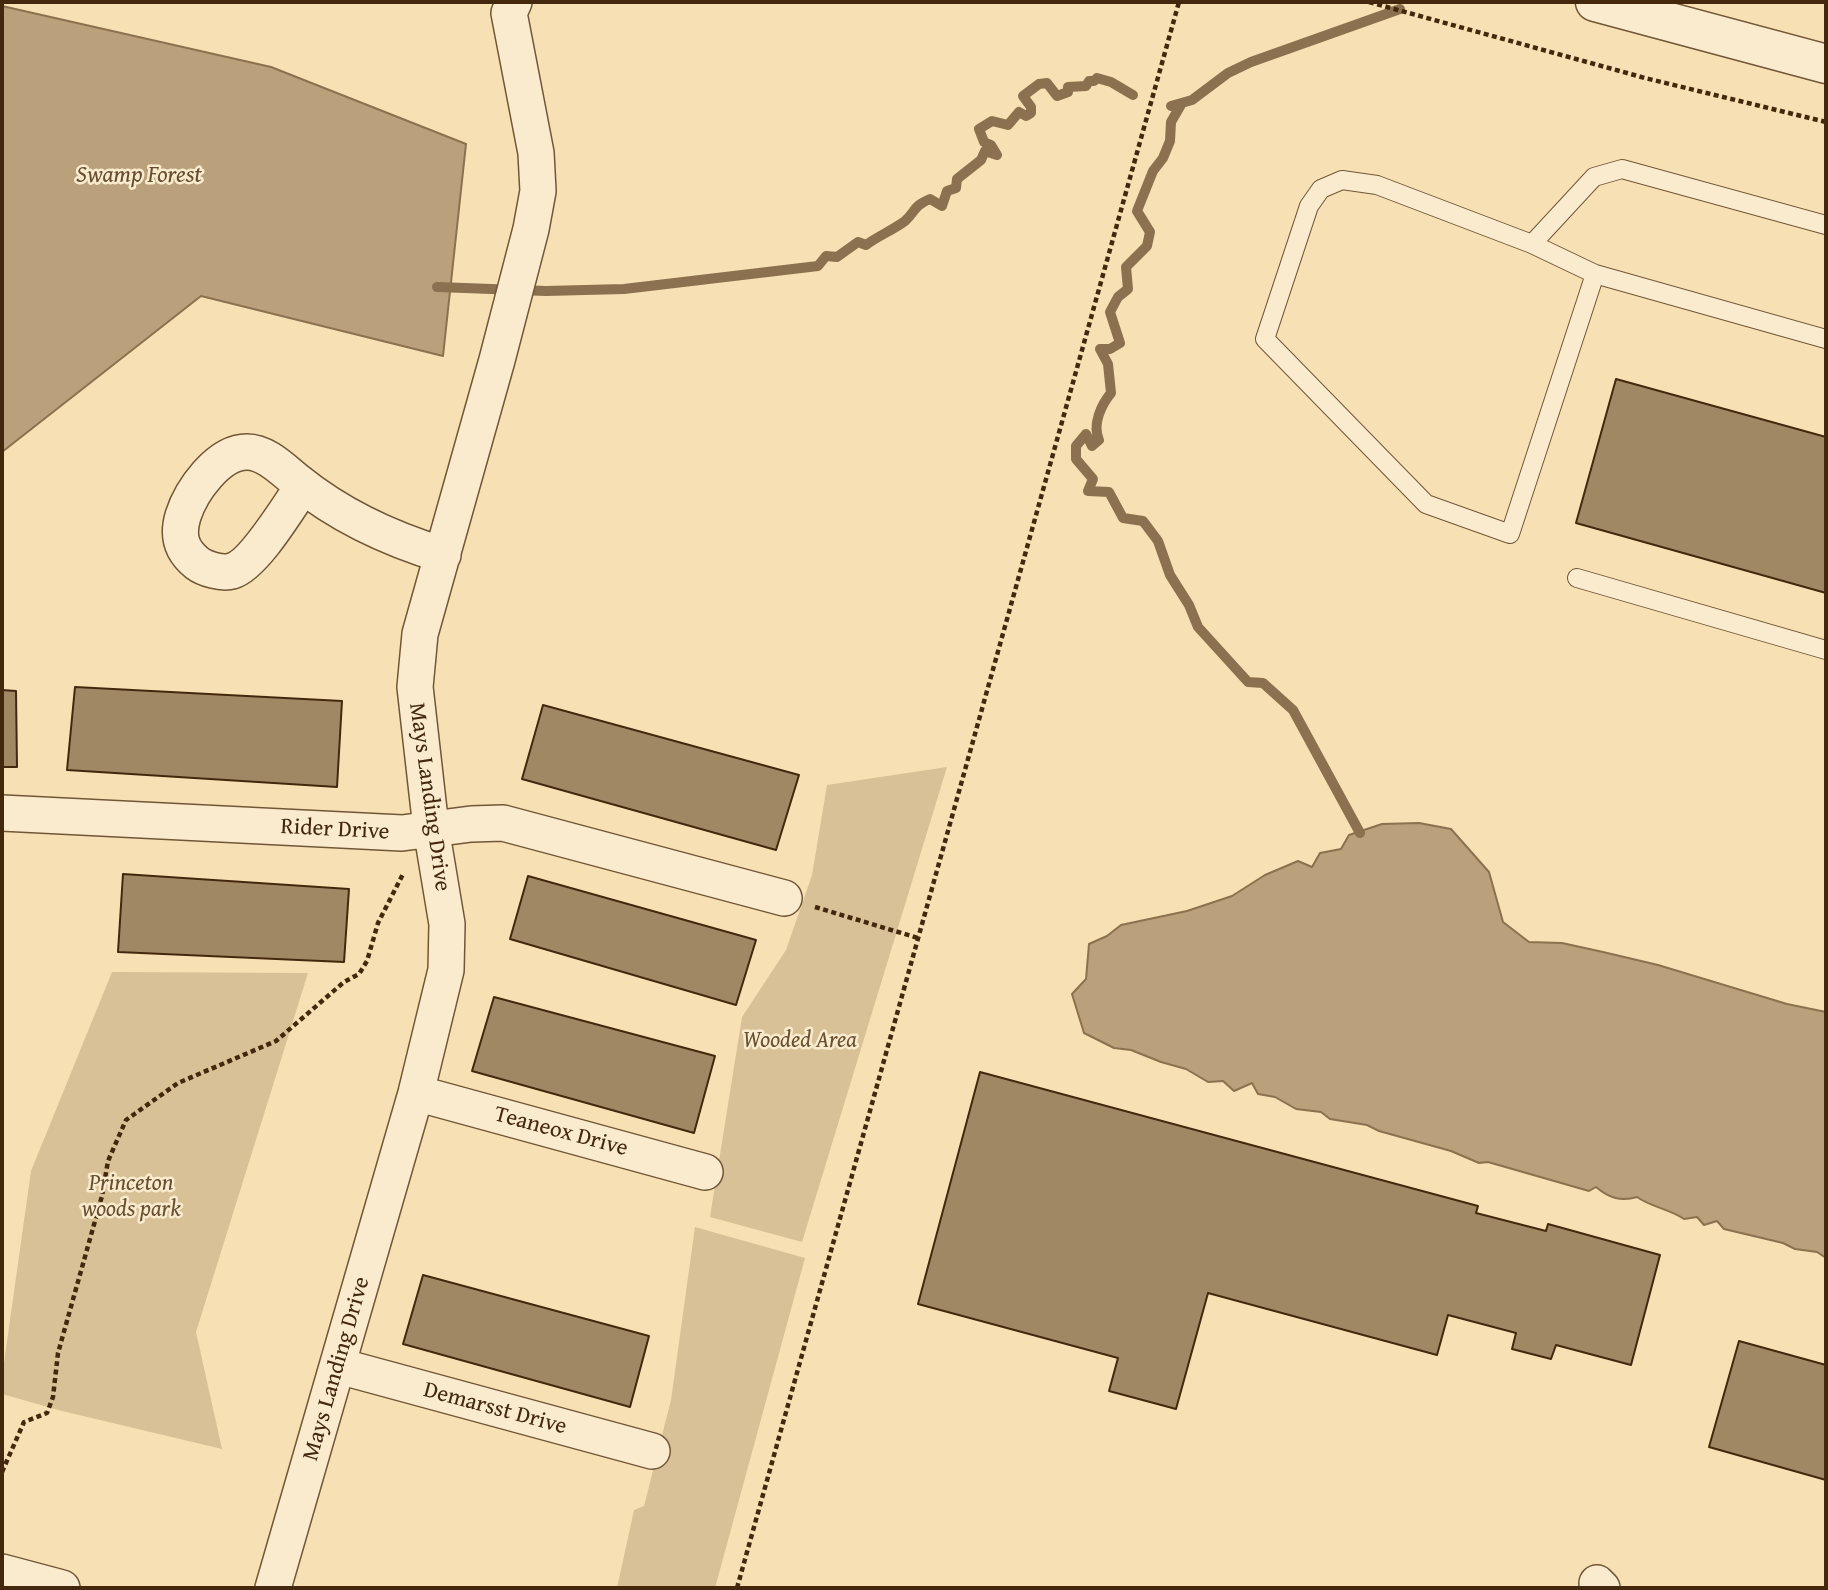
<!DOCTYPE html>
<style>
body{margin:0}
#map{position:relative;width:1828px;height:1590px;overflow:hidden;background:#f7e0b3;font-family:"Gentium Book Plus",serif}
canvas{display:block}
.frame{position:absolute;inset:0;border:4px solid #44280e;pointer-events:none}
</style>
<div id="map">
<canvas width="1828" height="1590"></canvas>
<div class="frame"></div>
</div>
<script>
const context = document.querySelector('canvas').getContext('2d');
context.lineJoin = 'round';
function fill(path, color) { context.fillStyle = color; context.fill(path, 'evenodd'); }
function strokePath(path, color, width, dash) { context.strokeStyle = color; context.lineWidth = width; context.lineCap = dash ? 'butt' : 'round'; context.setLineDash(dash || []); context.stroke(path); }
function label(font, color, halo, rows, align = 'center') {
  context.font = font + ' "Gentium Book Plus",serif'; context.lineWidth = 5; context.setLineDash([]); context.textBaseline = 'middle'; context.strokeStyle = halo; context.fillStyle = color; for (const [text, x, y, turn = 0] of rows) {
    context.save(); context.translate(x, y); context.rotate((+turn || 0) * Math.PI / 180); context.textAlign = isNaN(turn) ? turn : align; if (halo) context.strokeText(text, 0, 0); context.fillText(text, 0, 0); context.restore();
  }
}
const green = new Path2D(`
 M 947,767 L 802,1242 L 710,1217 L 742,1017 L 786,950 L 812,875 L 827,785 Z
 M 112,972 L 308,973 L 196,1332 L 222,1449 L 62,1411 L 2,1394 L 2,1377 L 31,1171 Z
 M 695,1227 L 805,1258 L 715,1588 L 617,1588 L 634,1510 L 644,1506 L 671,1400 Z`);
const water = new Path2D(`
 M 2,6 L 271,67 L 466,144 L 443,356 L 201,296 L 2,452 Z
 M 1419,823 L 1451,829 L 1489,872 L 1503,922 L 1529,942 L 1562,943 L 1603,952 L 1658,965 L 1787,1004 L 1826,1012 L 1826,1258 L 1817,1252 L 1795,1249 L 1783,1243 L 1724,1229 L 1717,1221 L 1704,1225 L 1697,1217 L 1684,1219 C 1669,1209 1651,1207 1637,1197 C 1621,1202 1609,1198 1596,1187 L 1589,1191 L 1488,1162 L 1479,1163 L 1451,1151 L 1379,1131 L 1367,1125 L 1330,1119 L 1321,1112 L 1296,1109 L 1275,1097 L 1258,1094 L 1252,1083 L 1234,1091 L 1223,1081 L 1208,1082 L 1186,1069 L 1161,1062 L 1131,1050 L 1114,1048 L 1084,1033 L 1072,994 L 1086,979 L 1089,944 L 1107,936 L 1121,925 L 1187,911 L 1232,896 L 1265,875 L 1298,861 L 1312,867 L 1320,853 L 1341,849 L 1349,835 L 1382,824 Z`);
const stream = new Path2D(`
 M 1182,103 L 1171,122 L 1170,141 L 1163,158 L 1153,171 L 1137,211 L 1150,232 L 1147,246 L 1126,267 L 1128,289 L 1118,297 L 1110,312 L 1120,343 L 1110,349 L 1100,349 L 1108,364 L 1111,393 C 1101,405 1092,425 1099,440 L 1092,446 L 1086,434 L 1076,446 L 1076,459 L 1093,479 L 1088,491 L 1109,492 L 1123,518 L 1143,521 L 1158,541 L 1170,575 L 1189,605 L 1198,627 L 1248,682 L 1263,683 L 1293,710 L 1360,833
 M 1171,106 L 1192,100 L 1228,73 L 1251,62 L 1400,9
 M 437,287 L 546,291 L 624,289 L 818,266 L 826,256 L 837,257 L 858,242 L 866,245 C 878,236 893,230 905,221 C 916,211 913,206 930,199 L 942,206 L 947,191 L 956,188 L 957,179 L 981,160 L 985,151 L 997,155 L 991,145 L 984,142 L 979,129 L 992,121 L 1008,125 L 1019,112 L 1026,116 L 1031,113 L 1031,107 L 1023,96 L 1039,84 L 1047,83 L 1057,96 L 1068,92 L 1068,87 L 1086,86 L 1089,81 L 1094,81 L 1097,78 L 1111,82 L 1133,95`);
const building = new Path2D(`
 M 1616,379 L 1826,437 L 1826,593 L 1576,523 Z
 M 75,687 L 342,701 L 337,787 L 67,770 Z
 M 2,690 L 16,691 L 17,767 L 2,767 Z
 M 543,705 L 799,775 L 776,850 L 522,779 Z
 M 123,874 L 349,889 L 344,962 L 118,952 Z
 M 528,876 L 756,940 L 736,1005 L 510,939 Z
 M 494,997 L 715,1056 L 694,1133 L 472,1071 Z
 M 980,1072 L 1478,1206 L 1476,1213 L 1546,1231 L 1548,1224 L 1660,1255 L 1631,1365 L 1556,1345 L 1551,1359 L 1512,1349 L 1516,1333 L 1448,1315 L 1437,1355 L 1208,1293 L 1176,1409 L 1109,1391 L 1118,1358 L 918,1304 Z
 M 423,1275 L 649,1336 L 630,1407 L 403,1344 Z
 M 1739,1341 L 1826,1365 L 1826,1480 L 1709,1447 Z`);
const path = new Path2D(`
 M 1369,2 L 1645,78 L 1826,122
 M 815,907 L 918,938
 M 2,1472 L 24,1422 L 47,1413 L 53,1397 L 58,1353 L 102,1196 L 108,1161 L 126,1120 L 178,1083 L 276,1041 L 344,982 L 359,974 L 367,961 L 378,923 L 404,872
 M 737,1588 L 1179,2`);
const service = new Path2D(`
 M 1532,244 L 1595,274 L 1826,339
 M 1595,274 L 1510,534 L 1426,504 L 1265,339 L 1309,206 L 1321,189 L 1342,180 L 1377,185 L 1532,244 L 1594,177 L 1622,169 L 1826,225
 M 1577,578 L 1826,650`);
const minor = new Path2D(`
 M 303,486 C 289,506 254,565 232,571 C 222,574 205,569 197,563 C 181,550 177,536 183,516 C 191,491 218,452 247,452 C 266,452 283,470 297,481 C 340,516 390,539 443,555
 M 2,813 L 402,833 L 471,824 L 503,823 L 784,898
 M 416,1093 L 705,1172
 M 339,1366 L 652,1451
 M 2,1572 L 62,1588
 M 1597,1583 L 1602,1588
 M 273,1588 L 416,1093 L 446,970 L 447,924 L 431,828 L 415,687 L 420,634 L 497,360 L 531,229 L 538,191 L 536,153 L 509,13 L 514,2`);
const tertiary = new Path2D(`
 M 1595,2 L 1826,64`);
const streetNames = [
 ["Mays Landing Drive",429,797,82],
 ["Rider Drive",335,830,3],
 ["Teaneox Drive",561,1132,15],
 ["Mays Landing Drive",337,1369,-74],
 ["Demarsst Drive",495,1409,15]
];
const parkNames = [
 ["Wooded Area",800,1041],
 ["Princeton",131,1184],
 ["woods park",131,1210]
];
const waterNames = [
 ["Swamp Forest",139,176]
];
fill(green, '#d9c197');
fill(water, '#baa17b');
strokePath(water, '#8b714f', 2);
strokePath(stream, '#8b714f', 10);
fill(building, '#a18864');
strokePath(building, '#44280e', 2);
strokePath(service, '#715637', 20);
strokePath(minor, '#715637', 38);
strokePath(tertiary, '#715637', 41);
strokePath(path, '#44280e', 4.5, [5, 3.5]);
strokePath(service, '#faebce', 18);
strokePath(minor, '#faebce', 35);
strokePath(tertiary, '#faebce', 38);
label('23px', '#44280e', '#faebce', streetNames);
label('italic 23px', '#694e30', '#faebce', parkNames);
label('italic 24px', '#674c2f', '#faebce', waterNames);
</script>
